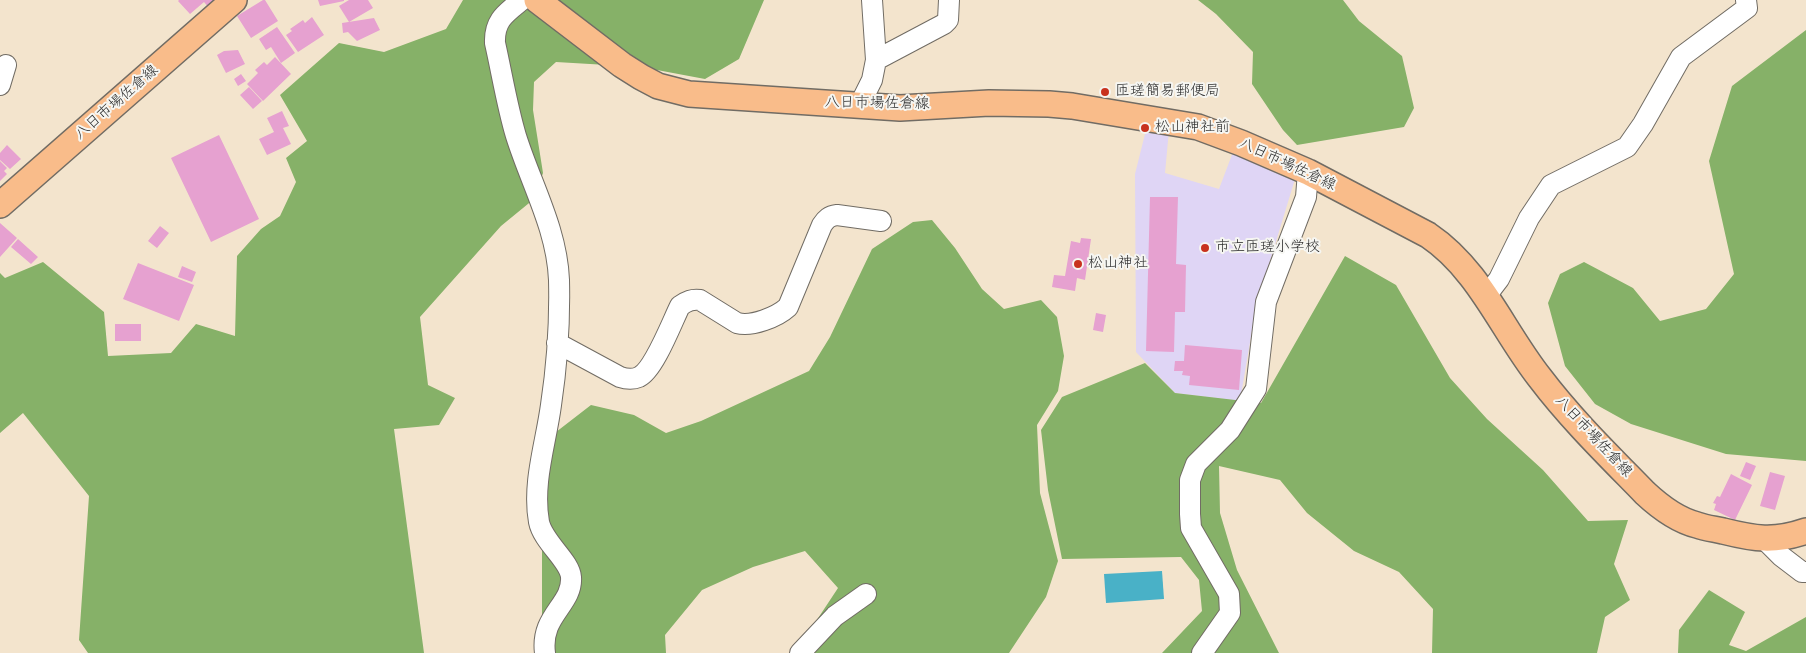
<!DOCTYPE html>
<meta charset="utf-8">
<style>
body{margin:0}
canvas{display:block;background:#f3e4cd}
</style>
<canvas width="1806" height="653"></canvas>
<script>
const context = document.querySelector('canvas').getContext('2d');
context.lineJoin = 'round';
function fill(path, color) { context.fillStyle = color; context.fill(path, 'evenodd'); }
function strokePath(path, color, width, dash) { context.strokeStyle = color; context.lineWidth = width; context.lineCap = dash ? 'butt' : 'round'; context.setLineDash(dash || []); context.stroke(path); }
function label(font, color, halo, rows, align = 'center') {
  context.font = font + ' "Architects Daughter","Klee One",sans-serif'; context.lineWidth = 4; context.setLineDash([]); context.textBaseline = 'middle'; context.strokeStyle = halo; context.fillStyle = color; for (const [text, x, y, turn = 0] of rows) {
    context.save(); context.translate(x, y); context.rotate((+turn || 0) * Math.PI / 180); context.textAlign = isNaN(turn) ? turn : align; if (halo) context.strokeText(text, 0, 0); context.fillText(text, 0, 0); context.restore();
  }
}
const built = new Path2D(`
 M 1147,126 L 1169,130 L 1165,173 L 1219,189 L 1233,152 L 1295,179 L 1256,307 L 1240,401 L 1175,393 L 1136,352 L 1135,174 Z`);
const forest = new Path2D(`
 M 463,0 L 764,0 L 739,59 L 705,79 L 641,67 L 556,62 L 534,82 L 533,110 L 543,173 L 534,199 L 501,226 L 420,317 L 428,385 L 455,398 L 439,425 L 394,429 L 424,653 L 88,653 L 79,640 L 89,496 L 23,413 L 0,433 L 0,273 L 5,278 L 43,262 L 104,312 L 108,356 L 171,353 L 196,324 L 235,336 L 237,256 L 261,229 L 280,216 L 296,182 L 286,158 L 307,141 L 280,95 L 339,43 L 384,52 L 446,29 Z
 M 1198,0 L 1343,0 L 1359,21 L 1402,56 L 1414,108 L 1404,127 L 1297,145 L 1283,130 L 1252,84 L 1253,52 L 1216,14 Z
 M 1806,30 L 1806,461 L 1726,454 L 1631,424 L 1595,404 L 1565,366 L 1548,303 L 1560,274 L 1584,262 L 1633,288 L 1660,321 L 1706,309 L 1734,274 L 1709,161 L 1732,86 Z
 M 932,220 L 955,248 L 982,289 L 1004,309 L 1041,300 L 1057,317 L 1064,356 L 1058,391 L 1037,425 L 1040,493 L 1058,561 L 1046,597 L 1009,653 L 795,653 L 838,588 L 805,551 L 753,567 L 702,590 L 665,635 L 666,653 L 546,653 L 542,630 L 542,498 L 547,439 L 591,405 L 634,415 L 666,433 L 701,421 L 809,371 L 830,337 L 872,249 L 913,222 Z
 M 1345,256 L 1396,285 L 1450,378 L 1487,419 L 1543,470 L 1588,521 L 1628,520 L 1614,564 L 1630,600 L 1605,617 L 1597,653 L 1432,653 L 1433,609 L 1399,572 L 1354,551 L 1307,513 L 1280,480 L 1219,466 L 1220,513 L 1237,570 L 1279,653 L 1162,653 L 1202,611 L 1199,580 L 1181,557 L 1062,559 L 1048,490 L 1041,430 L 1062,397 L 1145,363 L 1175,393 L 1261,403 Z
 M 1709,590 L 1745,612 L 1729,645 L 1746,651 L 1806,617 L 1806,653 L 1678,653 L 1679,630 Z`);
const water = new Path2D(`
 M 1162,571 L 1164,599 L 1106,603 L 1104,574 Z`);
const building = new Path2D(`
 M 179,0 L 218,0 L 209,8 L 204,2 L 190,14 L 178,1 Z
 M 263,0 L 265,0 L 278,21 L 251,38 L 237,16 Z
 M 318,0 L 344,0 L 344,1 L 320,6 Z
 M 349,0 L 368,0 L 373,8 L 349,22 L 339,6 Z
 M 312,17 L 324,35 L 298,52 L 286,35 L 292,31 L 290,29 L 303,20 L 305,23 Z
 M 374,18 L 380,30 L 357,41 L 348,32 L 343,33 L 342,23 Z
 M 277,27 L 295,53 L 281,63 L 271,47 L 266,50 L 259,39 Z
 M 238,50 L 245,64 L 226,73 L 217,55 L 224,51 Z
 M 275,57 L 291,74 L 263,101 L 247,84 L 258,73 L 255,70 L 264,62 L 267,65 Z
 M 241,74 L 246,81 L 238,86 L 234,79 Z
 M 249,87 L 262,101 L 253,109 L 240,95 Z
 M 282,111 L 289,126 L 283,128 L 291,144 L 267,155 L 259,139 L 274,132 L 267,118 Z
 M 219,135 L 259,219 L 211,242 L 171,158 Z
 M 7,145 L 21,159 L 10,169 L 0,160 L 0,153 Z
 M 0,161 L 7,168 L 4,171 L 7,174 L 0,181 Z
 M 1150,197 L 1178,197 L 1176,264 L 1186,265 L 1185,312 L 1175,312 L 1174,352 L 1146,351 Z
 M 0,223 L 17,238 L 0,257 Z
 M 160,226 L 169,233 L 157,248 L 148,241 Z
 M 1081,238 L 1091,239 L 1085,280 L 1077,278 L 1075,291 L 1052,287 L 1054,275 L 1065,276 L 1071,241 L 1080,243 Z
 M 18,239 L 38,257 L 31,264 L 11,247 Z
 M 138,263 L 194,285 L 179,321 L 123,299 Z
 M 182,266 L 196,272 L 192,282 L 178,277 Z
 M 1096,313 L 1106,315 L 1103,332 L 1093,330 Z
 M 115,324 L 141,324 L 141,341 L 115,341 Z
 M 1185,345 L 1242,350 L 1239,390 L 1189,385 L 1190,376 L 1182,375 L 1183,371 L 1174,371 L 1175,361 L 1184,361 Z
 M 1746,462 L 1756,466 L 1750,480 L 1740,476 Z
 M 1770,472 L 1785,476 L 1775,510 L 1760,506 Z
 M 1731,474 L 1752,485 L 1735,520 L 1714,510 L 1716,504 L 1713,503 L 1717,496 L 1720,497 Z`);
const minor = new Path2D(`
 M 522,0 C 506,13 494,20 495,43 C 502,74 507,106 516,136 C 531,184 557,229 559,280 C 560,321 557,365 551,405 C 546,443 532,483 539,522 C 543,542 570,561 571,577 C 573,605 540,615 545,653
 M 876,60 L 944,24 L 948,20 L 949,0
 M 0,85 L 6,65
 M 859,106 L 872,80 L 876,60 L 872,0
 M 1486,296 L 1499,279 L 1529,218 L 1551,185 L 1627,147 L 1643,124 L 1681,57 L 1747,8 L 1746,0
 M 557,343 L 620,377 C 626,379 632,380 639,377 C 654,370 672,322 680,306 C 687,301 692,299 700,300 L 737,323 C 752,327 777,317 788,307 L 822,225 C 826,219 829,216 837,215 L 881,221
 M 1764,539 L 1781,556 L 1802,572 L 1806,572
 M 800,653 L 835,616 L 866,594
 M 1202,653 L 1230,613 L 1229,594 L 1191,528 L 1190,514 L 1190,480 L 1196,464 L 1230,430 L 1256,389 L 1266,302 L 1306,197 L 1308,172`);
const major = new Path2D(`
 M 537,0 L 622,65 L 641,77 L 658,86 L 689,94 L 900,108 L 989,103 L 1049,104 L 1072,106 L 1198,127 L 1241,143 L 1308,172 L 1428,235 C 1480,270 1502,330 1540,378 C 1571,419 1609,456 1645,493 C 1660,507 1677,520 1697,525 C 1705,528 1714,529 1723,531 C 1755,539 1774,542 1806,531
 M 0,205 L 234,0`);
const markers = [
 [1105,92,5,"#c8321e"],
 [1145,128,5,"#c8321e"],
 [1205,248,5,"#c8321e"],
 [1078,264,5,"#c8321e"]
];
const poiNames = [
 ["匝瑳簡易郵便局",1115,92],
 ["松山神社前",1155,128],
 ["市立匝瑳小学校",1215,248],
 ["松山神社",1088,264]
];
const streetNames = [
 ["八日市場佐倉線",117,103,-41],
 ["八日市場佐倉線",877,104,1],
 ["八日市場佐倉線",1287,165,25],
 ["八日市場佐倉線",1593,437,47]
];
fill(built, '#dfd5f5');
fill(forest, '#86b168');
fill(water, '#49b1c7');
fill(building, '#e6a1d0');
strokePath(minor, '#716c64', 22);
strokePath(major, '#716c64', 28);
strokePath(minor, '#fff', 20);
strokePath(major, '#f9bc8a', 25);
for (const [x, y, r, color] of markers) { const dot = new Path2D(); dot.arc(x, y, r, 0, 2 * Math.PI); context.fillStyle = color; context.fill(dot); strokePath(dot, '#f6f6f2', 2); }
label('15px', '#2b2b2b', '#f6f6f2', poiNames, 'left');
label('15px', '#2b2b2b', '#f6f6f2', streetNames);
</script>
